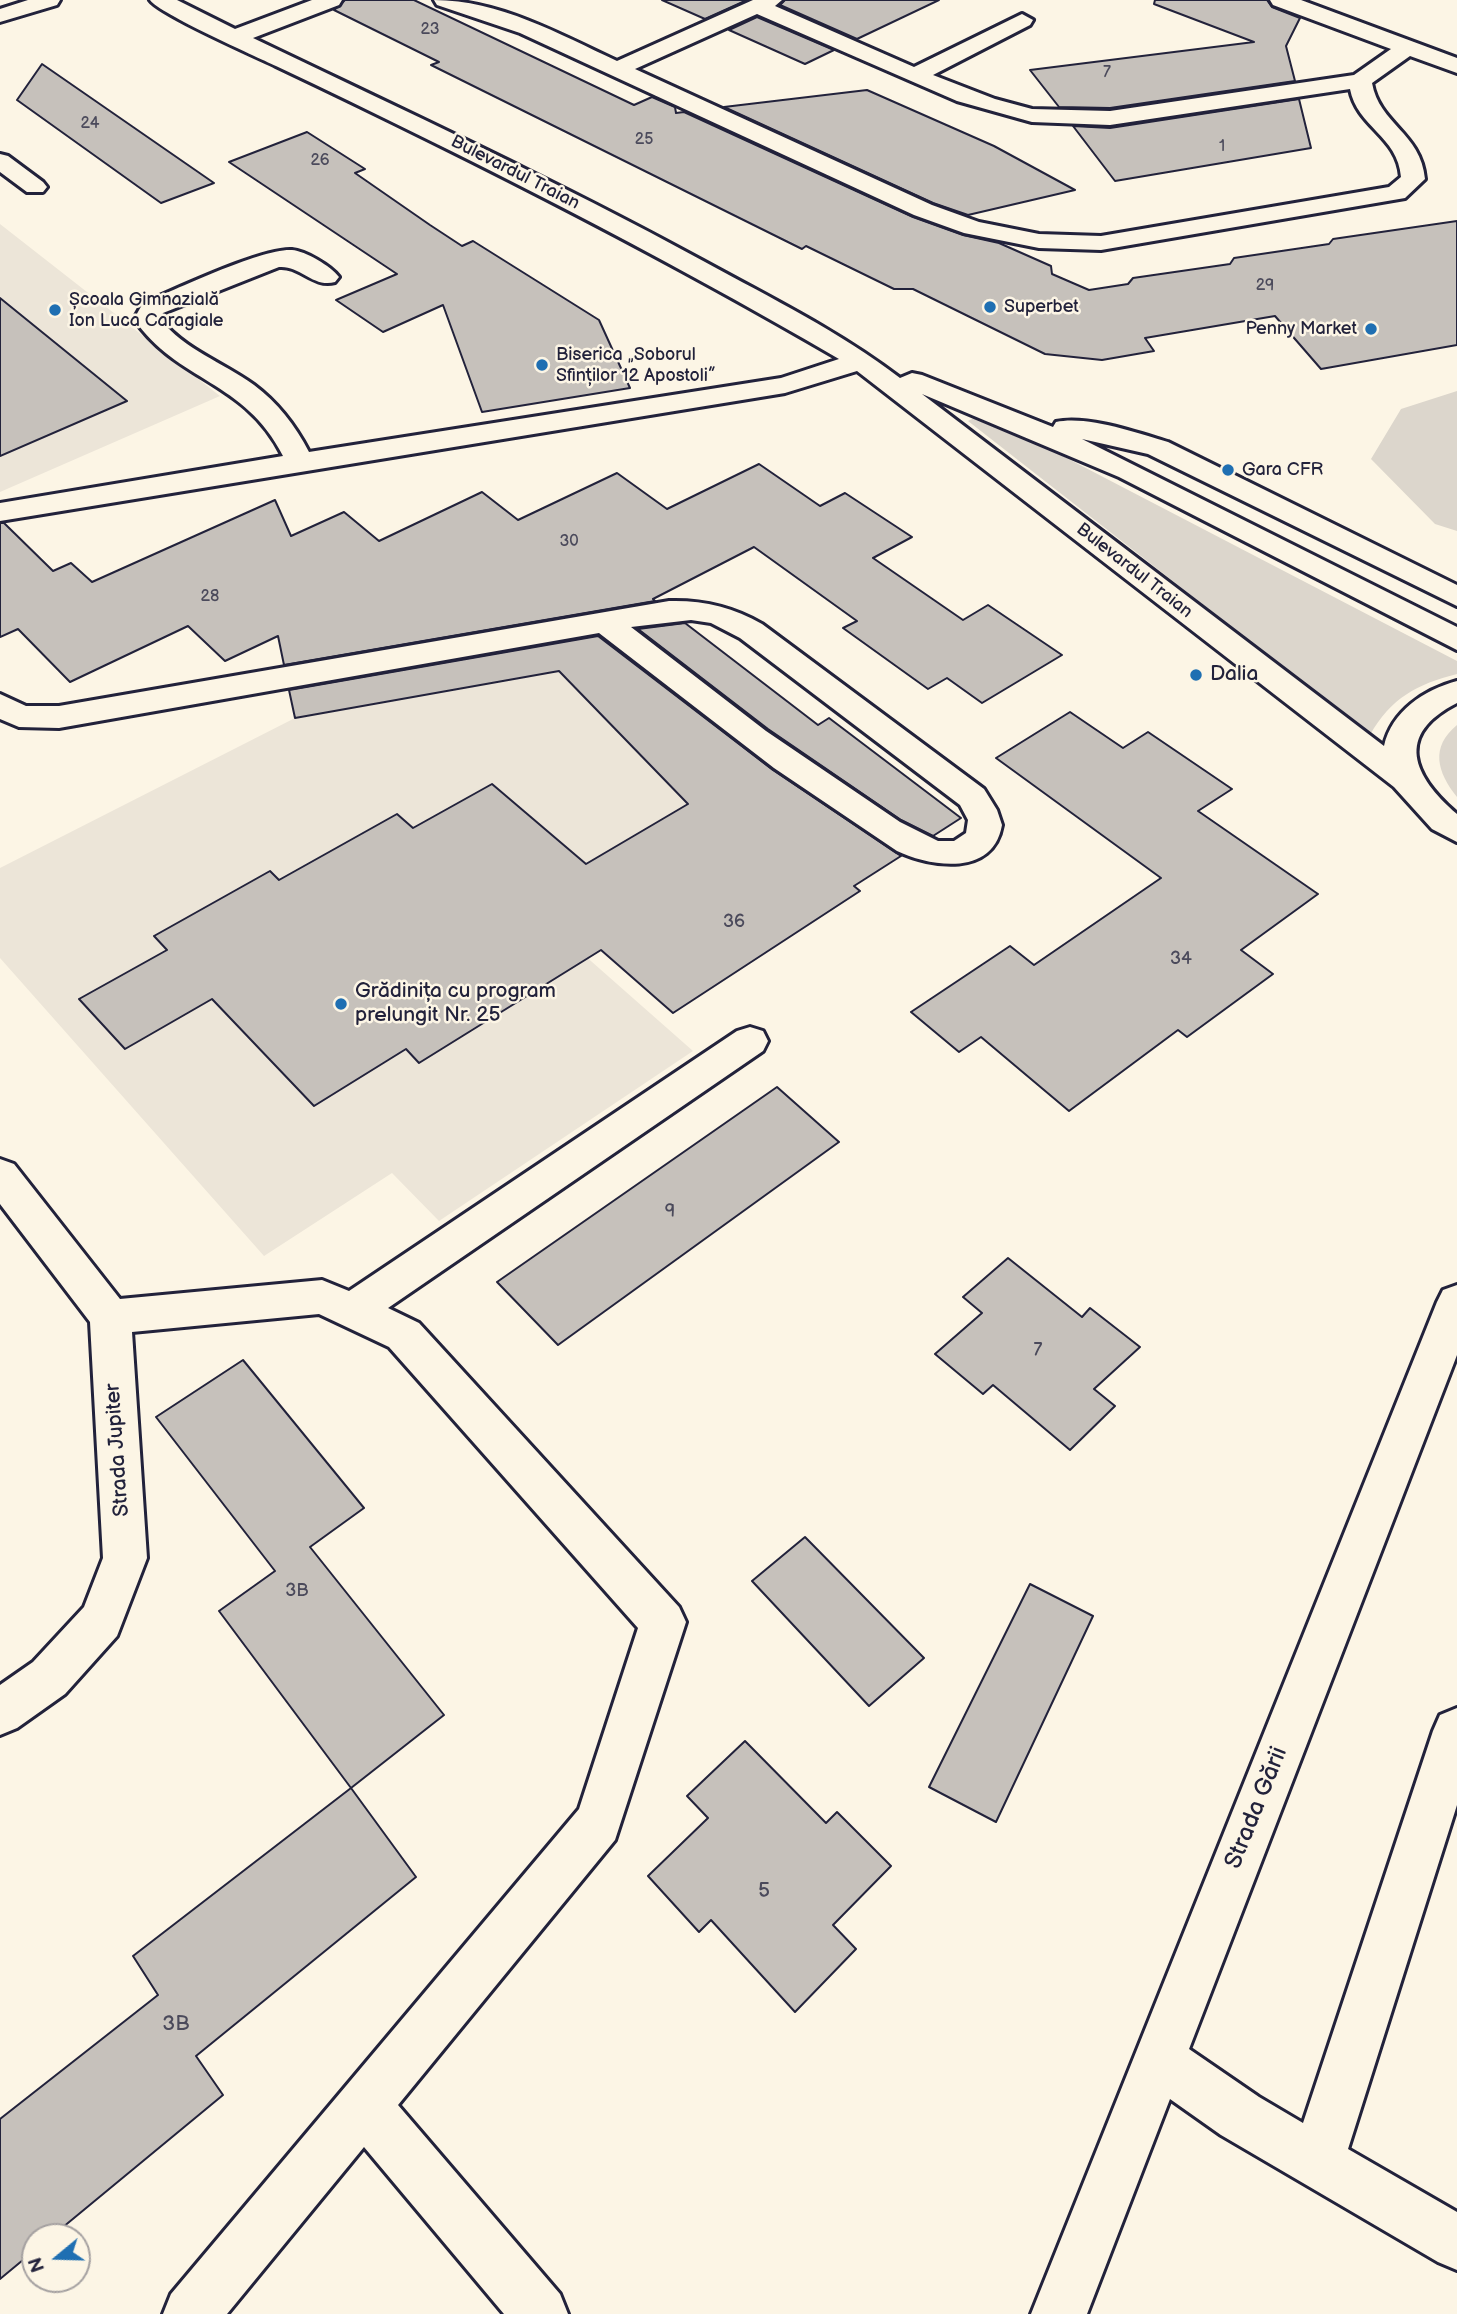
<!DOCTYPE html>
<meta charset="utf-8">
<style>
body{margin:0}
#map{position:relative;width:1457px;height:2314px;overflow:hidden;background:#fcf5e5;font-family:"Balsamiq Sans",sans-serif}
canvas{display:block}
.north{position:absolute;left:21px;top:2223px;width:70px;height:70px;box-sizing:border-box;background:#fcf5e5;border:2px solid #a5a1a1;border-radius:50%;rotate:251deg;font-size:19px;font-weight:700;line-height:28px;text-align:center;color:#22223b}
.north::after{content:'';display:block;margin:auto;width:24px;height:32px;background:#1f6fb2;clip-path:polygon(50% 0,100% 100%,50% 72%,0 100%)}
</style>
<div id="map">
<canvas width="1457" height="2314"></canvas>
<div class="north">N</div>
</div>
<script>
const context = document.querySelector('canvas').getContext('2d');
context.lineJoin = 'round';
function fill(path, color) { context.fillStyle = color; context.fill(path, 'evenodd'); }
function strokePath(path, color, width, dash) { context.strokeStyle = color; context.lineWidth = width; context.lineCap = dash ? 'butt' : 'round'; context.setLineDash(dash || []); context.stroke(path); }
function label(font, color, halo, rows, align = 'center') {
  context.font = font + ' "Balsamiq Sans",sans-serif'; context.lineWidth = 5; context.setLineDash([]); context.textBaseline = 'middle'; context.strokeStyle = halo; context.fillStyle = color; for (const [text, x, y, turn = 0] of rows) {
    context.save(); context.translate(x, y); context.rotate((+turn || 0) * Math.PI / 180); context.textAlign = isNaN(turn) ? turn : align; if (halo) context.strokeText(text, 0, 0); context.fillText(text, 0, 0); context.restore();
  }
}
const built = new Path2D(`
 M 0,224 L 220,396 L 0,492 Z
 M 559,671 L 688,804 L 524,902 L 693,1051 L 439,1221 L 392,1173 L 264,1256 L 0,958 L 0,868 L 295,718 Z`);
const green = new Path2D(`
 M 1457,391 L 1457,531 L 1435,524 L 1371,459 L 1401,409 Z
 M 982,414 L 1457,661 L 1457,674 C 1417,684 1391,698 1370,735 L 968,421 Z
 M 1457,725 L 1457,797 C 1437,772 1430,747 1457,725 Z`);
const building = new Path2D(`
 M 345,0 L 414,0 L 634,105 L 652,97 L 675,107 L 676,113 L 684,112 L 913,217 L 963,235 L 999,243 L 1051,266 L 1052,274 L 1089,290 L 1128,284 L 1133,278 L 1230,264 L 1234,258 L 1329,244 L 1333,239 L 1457,221 L 1457,345 L 1321,369 L 1275,316 L 1145,338 L 1154,351 L 1102,360 L 1045,354 L 913,289 L 894,289 L 806,246 L 802,249 L 431,65 L 439,62 L 334,10 Z
 M 662,0 L 747,0 L 705,19 Z
 M 785,0 L 939,0 L 857,39 L 780,5 Z
 M 1155,0 L 1267,0 L 1272,7 L 1300,18 L 1286,46 L 1295,81 L 1110,108 L 1059,107 L 1030,70 L 1254,42 L 1154,4 Z
 M 757,17 L 834,50 L 805,64 L 729,30 Z
 M 42,64 L 214,183 L 161,203 L 17,100 Z
 M 867,90 L 994,146 L 1075,190 L 968,215 L 933,203 L 724,107 Z
 M 1299,99 L 1311,148 L 1115,181 L 1073,126 L 1110,128 Z
 M 307,132 L 365,169 L 355,173 L 430,225 L 462,246 L 473,241 L 599,320 L 630,388 L 482,412 L 443,305 L 383,332 L 336,300 L 397,274 L 229,162 Z
 M 0,298 L 127,401 L 0,456 Z
 M 759,464 L 820,506 L 845,493 L 912,537 L 873,558 L 963,620 L 988,605 L 1062,655 L 982,703 L 947,678 L 928,689 L 843,628 L 857,621 L 754,547 L 653,599 L 655,601 L 284,665 L 278,636 L 225,661 L 188,626 L 70,682 L 18,629 L 0,637 L 0,523 L 4,523 L 53,571 L 71,563 L 92,582 L 275,500 L 291,536 L 344,512 L 379,541 L 482,492 L 518,520 L 617,473 L 667,509 Z
 M 685,623 L 818,725 L 829,718 L 961,818 L 933,836 L 901,820 L 768,729 L 638,629 Z
 M 598,636 L 773,770 L 901,856 L 854,886 L 860,891 L 673,1013 L 601,950 L 419,1063 L 406,1049 L 314,1106 L 212,999 L 125,1049 L 79,999 L 167,950 L 154,936 L 270,871 L 279,880 L 397,814 L 413,828 L 492,784 L 586,864 L 688,804 L 559,671 L 295,718 L 289,690 Z
 M 1070,712 L 1123,748 L 1148,732 L 1232,789 L 1198,811 L 1318,894 L 1241,950 L 1273,974 L 1187,1037 L 1178,1030 L 1069,1111 L 981,1037 L 959,1052 L 911,1012 L 1010,946 L 1034,965 L 1161,878 L 996,758 Z
 M 777,1087 L 839,1142 L 558,1345 L 497,1282 Z
 M 1008,1258 L 1082,1317 L 1090,1308 L 1140,1347 L 1094,1389 L 1115,1406 L 1070,1450 L 993,1385 L 983,1394 L 935,1354 L 982,1313 L 963,1297 Z
 M 243,1360 L 364,1508 L 310,1547 L 444,1715 L 351,1788 L 219,1611 L 275,1571 L 156,1417 Z
 M 805,1537 L 924,1658 L 869,1706 L 752,1581 Z
 M 1030,1584 L 1093,1616 L 996,1822 L 929,1787 Z
 M 745,1741 L 826,1823 L 837,1812 L 891,1866 L 833,1925 L 856,1949 L 795,2012 L 711,1920 L 699,1932 L 648,1876 L 708,1818 L 687,1796 Z
 M 351,1788 L 416,1877 L 196,2056 L 223,2095 L 51,2237 L 35,2237 L 35,2250 L 0,2279 L 0,2119 L 158,1995 L 133,1956 Z`);
const minor = new Path2D(`
 M 28,0 L 60,0 L 57,5 L 0,22 L 0,9 Z
 M 150,0 L 177,0 L 235,29 L 312,0 L 342,0 L 339,5 L 253,38 C 405,111 557,181 705,262 C 771,298 840,332 900,378 L 912,373 L 922,375 L 1053,427 L 1056,422 C 1086,415 1138,433 1168,442 L 1457,585 L 1457,606 L 1148,454 L 1082,439 L 1457,627 L 1457,650 L 1119,477 L 922,394 L 1384,746 C 1392,711 1424,690 1457,681 L 1457,703 C 1394,735 1413,776 1457,814 L 1457,842 L 1432,829 L 1394,787 L 857,371 L 785,393 L 0,521 L 0,503 L 283,456 C 245,380 177,382 134,319 L 143,303 C 175,290 262,248 292,250 C 305,251 331,266 339,277 L 335,282 C 313,288 300,265 279,267 L 163,313 L 160,319 C 185,350 222,362 254,385 C 278,403 295,425 309,452 L 781,378 L 839,359 C 656,252 468,157 276,66 C 255,56 160,14 150,0 Z
 M 434,0 C 499,0 559,34 617,61 L 753,0 L 782,0 L 775,6 L 914,67 L 1022,14 L 1033,20 L 1030,25 L 933,75 L 995,99 L 1032,109 L 1110,111 L 1354,75 L 1391,49 L 1273,5 L 1270,0 L 1301,0 L 1457,58 L 1457,73 L 1410,56 L 1372,83 C 1379,124 1421,133 1425,179 L 1405,198 L 1101,250 L 1039,248 L 964,233 L 914,215 L 520,33 L 437,5 ZM 757,14 L 957,101 L 1032,122 L 1110,125 L 1350,89 C 1357,127 1398,136 1401,177 L 1389,187 L 1101,236 L 1039,234 L 979,222 L 932,205 L 635,69 Z
 M 0,154 L 8,156 L 43,182 L 47,187 L 43,192 L 27,192 L 0,172 Z
 M 669,601 C 702,600 733,607 762,624 L 984,789 L 997,810 L 1002,825 C 993,877 931,867 897,851 L 774,768 L 599,633 L 59,728 L 19,727 L 0,719 L 0,694 L 26,706 L 59,706 ZM 691,620 L 711,623 L 740,638 L 960,805 L 968,820 L 966,833 L 954,841 L 938,841 L 900,822 L 766,731 L 631,627 Z
 M 750,1027 L 763,1031 L 768,1041 L 763,1051 L 388,1308 L 419,1323 L 679,1607 L 686,1622 L 615,1840 L 398,2105 L 560,2294 L 568,2314 L 504,2314 L 364,2147 L 227,2314 L 163,2314 L 171,2294 L 579,1809 L 638,1628 L 389,1347 L 319,1314 L 132,1332 L 147,1558 L 117,1636 L 65,1694 L 17,1728 L 0,1735 L 0,1685 L 33,1662 L 84,1607 L 103,1558 L 90,1322 L 0,1204 L 0,1159 L 14,1164 L 120,1299 L 322,1280 L 349,1291 L 737,1031 Z
 M 1457,1285 L 1457,1355 L 1189,2049 L 1259,2097 L 1303,2123 L 1433,1731 L 1440,1715 L 1457,1708 L 1457,1805 L 1348,2149 L 1457,2212 L 1457,2270 L 1438,2262 L 1221,2135 L 1170,2099 L 1087,2314 L 1031,2314 L 1437,1302 L 1443,1290 Z`);
const markers = [
 [990,307,7,"#1f6fb2"],
 [55,310,7,"#1f6fb2"],
 [1371,329,7,"#1f6fb2"],
 [542,365,7,"#1f6fb2"],
 [1228,470,7,"#1f6fb2"],
 [1196,675,7,"#1f6fb2"],
 [341,1004,7,"#1f6fb2"]
];
const farNumbernames = [
 ["23",430,30],
 ["7",1107,73],
 ["24",90,124],
 ["25",644,140],
 ["1",1222,147],
 ["26",320,161],
 ["29",1265,286],
 ["30",569,542],
 ["28",210,597]
];
const farStreetnames = [
 ["Bulevardul Traian",515,173,27],
 ["Bulevardul Traian",1134,571,38]
];
const farPoinames = [
 ["Școala Gimnazială",69,300],
 ["Ion Luca Caragiale",69,321],
 ["Superbet",1004,307],
 ["Penny Market",1357,329,"right"],
 ["Biserica „Soborul",556,355],
 ["Sfinților 12 Apostoli”",556,376],
 ["Gara CFR",1242,470]
];
const numberNames = [
 ["36",734,922],
 ["34",1181,959],
 ["9",670,1212],
 ["7",1038,1350],
 ["3B",297,1591]
];
const poiNames = [
 ["Dalia",1210,675],
 ["Grădinița cu program",355,992],
 ["prelungit Nr. 25",355,1016]
];
const streetNames = [
 ["Strada Jupiter",118,1450,-94]
];
const nearNumbernames = [
 ["5",764,1892],
 ["3B",176,2025]
];
const nearStreetnames = [
 ["Strada Gării",1257,1808,-68]
];
fill(built, '#ece5d8');
fill(green, '#dcd6cc');
fill(building, '#c6c1bb');
strokePath(building, '#22223b', 2);
strokePath(minor, '#22223b', 6);
fill(minor, '#fcf5e5');
for (const [x, y, r, color] of markers) { const dot = new Path2D(); dot.arc(x, y, r, 0, 2 * Math.PI); context.fillStyle = color; context.fill(dot); strokePath(dot, '#fcf5e5', 2.5); }
label('16px', '#4b4a5b', null, farNumbernames);
label('18px', '#22223b', '#fcf5e5', farStreetnames);
label('18px', '#22223b', '#fcf5e5', farPoinames, 'left');
label('18px', '#4b4a5b', null, numberNames);
label('21px', '#22223b', '#fcf5e5', poiNames, 'left');
label('21px', '#22223b', '#fcf5e5', streetNames);
label('21px', '#4b4a5b', null, nearNumbernames);
label('24px', '#22223b', '#fcf5e5', nearStreetnames);
</script>
